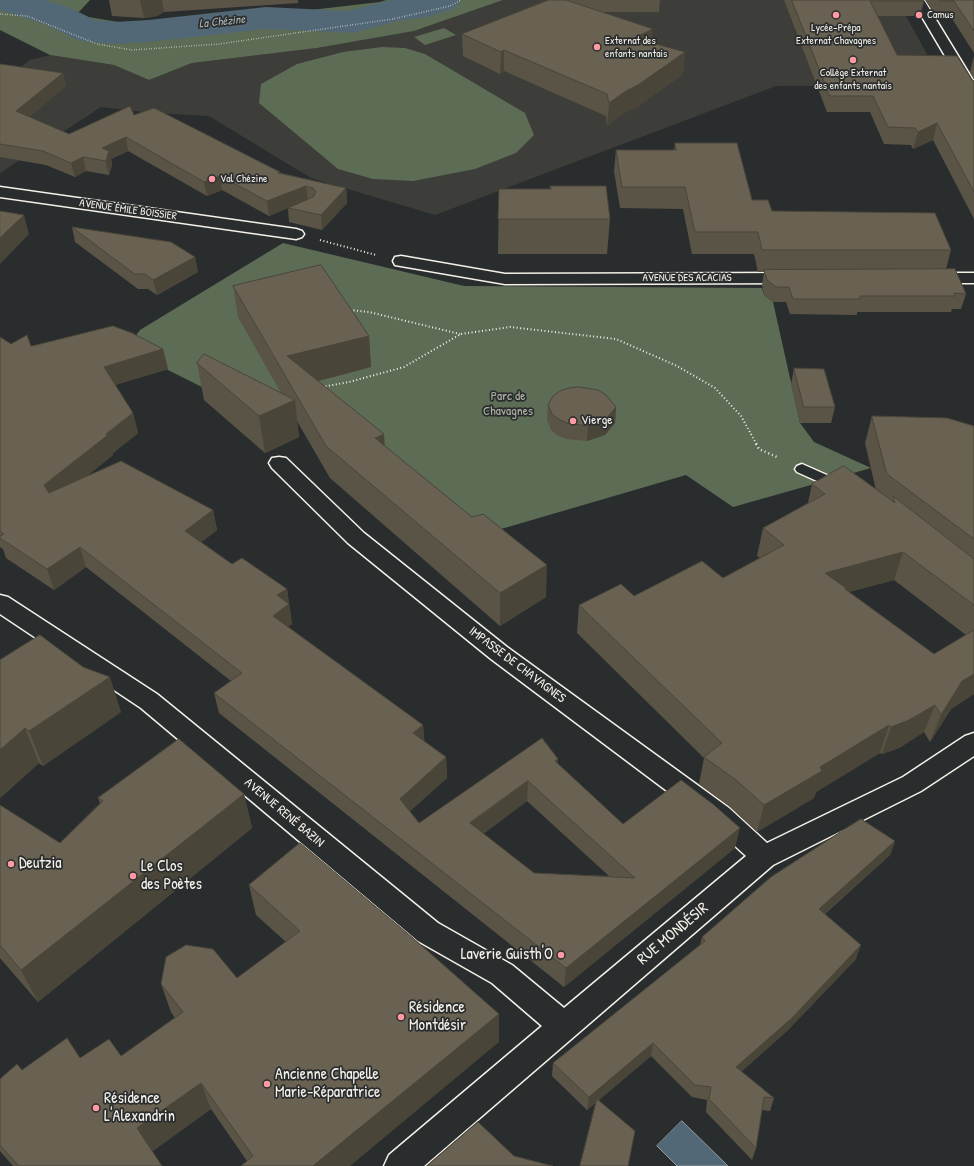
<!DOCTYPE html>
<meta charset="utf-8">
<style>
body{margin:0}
canvas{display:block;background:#2a2d2e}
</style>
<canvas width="974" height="1166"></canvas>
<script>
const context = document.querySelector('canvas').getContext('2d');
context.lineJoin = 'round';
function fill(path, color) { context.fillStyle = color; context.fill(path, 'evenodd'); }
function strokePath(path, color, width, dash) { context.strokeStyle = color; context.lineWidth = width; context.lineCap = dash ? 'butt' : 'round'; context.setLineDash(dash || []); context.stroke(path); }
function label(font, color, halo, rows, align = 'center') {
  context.font = font + ' "Patrick Hand",sans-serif'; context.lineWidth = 3.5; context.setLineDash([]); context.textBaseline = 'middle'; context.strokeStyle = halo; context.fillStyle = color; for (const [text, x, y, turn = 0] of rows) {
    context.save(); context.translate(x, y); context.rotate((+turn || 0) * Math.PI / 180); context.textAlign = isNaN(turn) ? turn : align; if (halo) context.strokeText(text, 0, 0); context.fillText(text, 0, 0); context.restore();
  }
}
const built = new Path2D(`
 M 503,0 L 897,0 L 944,85 L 776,86 L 435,215 L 311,178 L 209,116 L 154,113 L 101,107 L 0,173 L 0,83 L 30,60 L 50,55 L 114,65 L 149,80 L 192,63 L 317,48 L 414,31 Z`);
const green = new Path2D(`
 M 0,0 L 90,0 L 76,15 L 137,25 L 216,21 L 380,2 L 386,0 L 503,0 L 414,31 L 317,48 L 192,63 L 149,80 L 114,65 L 50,55 L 0,30 Z
 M 444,28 L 456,35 L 425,45 L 414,37 Z
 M 382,47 L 405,48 L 425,54 L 525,113 L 534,135 L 516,153 L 475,169 L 413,181 L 373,179 L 338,169 L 259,103 L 261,84 L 297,64 L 343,52 Z
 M 283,243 L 464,286 L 762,288 L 764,295 L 773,302 L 800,423 L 814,442 L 871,468 L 733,507 L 686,475 L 484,534 L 304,398 L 254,410 L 200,386 L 126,349 L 140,330 Z`);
const water = new Path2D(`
 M 682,1121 L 728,1166 L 677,1166 L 657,1146 Z`);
const river = new Path2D(`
 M 0,0 L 44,0 L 68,7 L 95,20 L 115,22 L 149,20 L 266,7 L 347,11 L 391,0 L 460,0 L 455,8 L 444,12 L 426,17 L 397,21 L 353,33 L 266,29 L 149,42 L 115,44 L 88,42 L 75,39 L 42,23 L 0,10 Z`);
const pathFar2 = new Path2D(`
 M 0,14 L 27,16 L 97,44 L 132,50 L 219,44 L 393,19 L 450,6 L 461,0`);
const pathFar1 = new Path2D(`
 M 320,240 L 376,255
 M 350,310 L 369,312 L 460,334
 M 322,387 L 349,382 L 404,367 L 461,334 L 510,327 L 616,339 L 677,366 L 715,388 L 741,416 L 757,445`);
const path = new Path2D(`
 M 756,444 L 759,449 L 779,458`);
const service = new Path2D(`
 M 802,464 L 847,484 L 849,487 L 847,490 L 842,492 L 837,490 L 797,472 L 795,469 L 797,466 Z`);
const minor = new Path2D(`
 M 912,0 L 924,0 L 974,82 L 974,97 L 969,96 L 967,93 Z
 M 0,187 L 296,229 L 302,231 L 304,234 L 302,237 L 296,239 L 0,197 Z
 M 401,256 L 505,274 L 793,273 L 799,274 L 801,278 L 799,282 L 793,283 L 505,284 L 395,265 L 393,261 L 395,257 Z
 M 929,273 L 974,273 L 974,283 L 929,283 L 923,282 L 921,278 L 923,274 Z
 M 279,457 L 286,458 L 364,533 L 507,647 L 729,808 L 767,843 L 903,777 L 965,736 L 974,733 L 974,756 L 921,791 L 773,865 L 424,1166 L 384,1166 L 389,1155 L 542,1026 L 492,983 L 418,941 L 141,708 L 0,614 L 0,595 L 8,597 L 157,694 L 438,923 L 512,965 L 564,1008 L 746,856 L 711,824 L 491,659 L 348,543 L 272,468 L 269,463 L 272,458 Z`);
const wall = new Path2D(`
 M 109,0 L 298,0 L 298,3 L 164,12 L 157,16 L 144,18 L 112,16 Z
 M 547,0 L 660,0 L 659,12 L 601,12 L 652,43 L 685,52 L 683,74 L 636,108 L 624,113 L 607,126 L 606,116 L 504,71 L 500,74 L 463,56 L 462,34 Z
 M 784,0 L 923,0 L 924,1 L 920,16 L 878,16 L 897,55 L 974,81 L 974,219 L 933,140 L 913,149 L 911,145 L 884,144 L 870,112 L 827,112 Z
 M 925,0 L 974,0 L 974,53 L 951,17 L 936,17 Z
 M 974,56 L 974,79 L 970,72 Z
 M 0,64 L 63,73 L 66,86 L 29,117 L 69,134 L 134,115 L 280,172 L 281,173 L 346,188 L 347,203 L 322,230 L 289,222 L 288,208 L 269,216 L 222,190 L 207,196 L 128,151 L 111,159 L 112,165 L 109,175 L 86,171 L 75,177 L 46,165 L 0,157 Z
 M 675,143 L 752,200 L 772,211 L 951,250 L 946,269 L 966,294 L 961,309 L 952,309 L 951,312 L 857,312 L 857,315 L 790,314 L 786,302 L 773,302 L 764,295 L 762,285 L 764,272 L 758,272 L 754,254 L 692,254 L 683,209 L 620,208 L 614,171 L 616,150 L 674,150 Z
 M 550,186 L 610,219 L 607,254 L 498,254 L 499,189 L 550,189 Z
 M 72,227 L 195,257 L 198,272 L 157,295 L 148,289 L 138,289 L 75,242 Z
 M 233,286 L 369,336 L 371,367 L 318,381 L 385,446 L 546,597 L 500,626 L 330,478 L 297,421 L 299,437 L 265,453 L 204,400 L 197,363 L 281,393 L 238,317 Z
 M 0,337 L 11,344 L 31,346 L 163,349 L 168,369 L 115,385 L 133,413 L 138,433 L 113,453 L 113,455 L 87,476 L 213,510 L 217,530 L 201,542 L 232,564 L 287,589 L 292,624 L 288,627 L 423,725 L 424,742 L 446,757 L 447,778 L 410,811 L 419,823 L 558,764 L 623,824 L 735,848 L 564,987 L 219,713 L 214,693 L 231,681 L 86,567 L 54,590 L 6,558 L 3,549 L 0,547 ZM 527,801 L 609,876 L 534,873 L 483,834 Z
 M 794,368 L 835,407 L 831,423 L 800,423 L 791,384 Z
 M 548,405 L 616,407 L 615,423 L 605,435 L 587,441 L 566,439 L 557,435 L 551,430 L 547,420 Z
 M 872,416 L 974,426 L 974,694 L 951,709 L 930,742 L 924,732 L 899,748 L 882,754 L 880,753 L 816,792 L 814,798 L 757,832 L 730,807 L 699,784 L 704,758 L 577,633 L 579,605 L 634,596 L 723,578 L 760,558 L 757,556 L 763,528 L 808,503 L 812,484 L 876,490 L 865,443 ZM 894,580 L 966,635 L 934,654 L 849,592 Z
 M 0,660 L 121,712 L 43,766 L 39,763 L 0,798 Z
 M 244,794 L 252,828 L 38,1002 L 0,958 L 0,805 L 60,843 L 100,803 L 98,798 Z
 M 895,841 L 890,855 L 825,914 L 856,959 L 787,1031 L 741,1072 L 774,1098 L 770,1111 L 762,1110 L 756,1148 L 752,1160 L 706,1112 L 707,1100 L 692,1097 L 651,1056 L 587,1110 L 552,1076 L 553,1063 L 700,945 L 702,937 Z
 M 249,885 L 499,1014 L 499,1042 L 247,1161 L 211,1109 L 152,1151 L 162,1166 L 13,1166 L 0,1151 L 0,1079 L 22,1070 L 80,1058 L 121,1056 L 175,1018 L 171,1012 L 161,984 L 237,978 L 286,942 L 256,915 Z`);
const shadedWall = new Path2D(`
 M 140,0 L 162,0 L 164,12 L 157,16 L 144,18 Z
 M 653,29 L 651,51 L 634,38 Z
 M 504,50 L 504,71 L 500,74 L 501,52 Z
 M 685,52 L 683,74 L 636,108 L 624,113 L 607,126 L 609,103 L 626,91 Z
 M 63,73 L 66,86 L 19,125 L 16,111 Z
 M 937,123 L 933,140 L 913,149 L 918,132 Z
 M 126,137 L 128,151 L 111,159 L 112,165 L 109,175 L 102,148 Z
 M 83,157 L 86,171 L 75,177 L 71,163 Z
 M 220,176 L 222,190 L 207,196 L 204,182 Z
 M 306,186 L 308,201 L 288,208 L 269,216 L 267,201 Z
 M 346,188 L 347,203 L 322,230 L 321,215 Z
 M 24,215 L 29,234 L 0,264 L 0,238 Z
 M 195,257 L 198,272 L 157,295 L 153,280 Z
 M 369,336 L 371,367 L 292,388 L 287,356 Z
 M 163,349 L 168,369 L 109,387 L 104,367 Z
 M 295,400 L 299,437 L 265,453 L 259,416 Z
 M 616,407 L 615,423 L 605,435 L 587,441 L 588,426 Z
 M 133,413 L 138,433 L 113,453 L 113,455 L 50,505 L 44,485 Z
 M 384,434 L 386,466 L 375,438 Z
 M 213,510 L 217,530 L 190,551 L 185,531 Z
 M 80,547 L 86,567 L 54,590 L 47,569 Z
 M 903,552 L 894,580 L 845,593 L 825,573 Z
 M 547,565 L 546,597 L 500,626 L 500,593 Z
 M 287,589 L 292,624 L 276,636 L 273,616 L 277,595 Z
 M 974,674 L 974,694 L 951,709 L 930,742 L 941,715 L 962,681 Z
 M 110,677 L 121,712 L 43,766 L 29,731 Z
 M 935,705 L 924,732 L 899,748 L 882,754 L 891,727 Z
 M 423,725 L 425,746 L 413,733 Z
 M 889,725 L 880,753 L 816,792 L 814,798 L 757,832 L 764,805 L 820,767 Z
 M 25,728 L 39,763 L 0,798 L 0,750 Z
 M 446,757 L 447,778 L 401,819 L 400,799 Z
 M 558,759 L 557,779 L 555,761 Z
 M 528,781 L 527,801 L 470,843 L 470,823 Z
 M 244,794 L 252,828 L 38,1002 L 21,970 Z
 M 740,828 L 735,848 L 564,987 L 566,968 Z
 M 895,841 L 890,855 L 814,923 L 819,909 Z
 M 861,945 L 856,959 L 787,1031 L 732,1080 L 736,1067 Z
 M 499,1014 L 499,1042 L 350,1166 L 313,1166 Z
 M 653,1043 L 651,1056 L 587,1110 L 589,1097 Z
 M 201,1083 L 211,1109 L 149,1154 L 137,1128 Z`);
const building = new Path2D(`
 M 549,0 L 566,0 L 653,29 L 634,38 L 685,52 L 638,85 L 626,91 L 609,103 L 607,94 L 504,50 L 501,52 L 462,34 Z
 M 792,0 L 923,0 L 924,1 L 870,1 L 897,55 L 957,56 L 972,80 L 974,81 L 974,192 L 937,123 L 918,132 L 915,128 L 888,127 L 873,96 L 830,96 Z
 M 939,0 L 974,0 L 974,31 L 954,1 L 940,1 Z
 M 0,64 L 63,73 L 16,111 L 69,134 L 130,106 L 134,115 L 154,108 L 280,172 L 278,173 L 346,188 L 321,215 L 288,208 L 313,197 L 316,192 L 313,188 L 306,186 L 267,201 L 220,176 L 204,182 L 126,137 L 102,148 L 109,151 L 106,161 L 83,157 L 71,163 L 43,151 L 0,144 Z
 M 675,143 L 737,143 L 752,200 L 768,200 L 772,211 L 935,213 L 951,250 L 762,250 L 758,232 L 695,232 L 685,187 L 622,187 L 616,150 L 676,150 Z
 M 550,186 L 606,186 L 610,219 L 498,219 L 499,189 L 551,189 Z
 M 0,211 L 24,215 L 0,238 Z
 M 72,227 L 171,242 L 195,257 L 153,280 L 145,274 L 135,274 Z
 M 321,265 L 369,336 L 287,356 L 384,434 L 375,438 L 472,517 L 483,514 L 547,565 L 500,593 L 326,446 L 233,286 Z
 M 955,269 L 966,294 L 954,293 L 955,296 L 860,296 L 860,299 L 793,299 L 789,287 L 776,287 L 767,280 L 764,270 Z
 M 113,326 L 132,333 L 163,349 L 104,367 L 133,413 L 106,434 L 108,435 L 44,485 L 49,493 L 121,461 L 213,510 L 185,531 L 232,564 L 242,558 L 287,589 L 277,595 L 289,604 L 273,616 L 423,725 L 413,733 L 446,757 L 400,799 L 419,823 L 542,738 L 558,759 L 555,761 L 623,824 L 681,780 L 714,805 L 740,828 L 566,968 L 214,693 L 242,673 L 80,547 L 47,569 L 0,538 L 0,536 L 4,534 L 0,531 L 0,337 L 11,344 L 27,335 L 31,346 ZM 528,781 L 635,878 L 534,873 L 470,823 Z
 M 204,354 L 295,400 L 259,416 L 197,363 Z
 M 794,368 L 824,369 L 835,407 L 804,407 Z
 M 579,387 L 598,390 L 606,395 L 616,407 L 606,419 L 588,426 L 567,423 L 558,419 L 552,414 L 548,405 L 553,396 L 560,391 L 569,388 Z
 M 872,416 L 947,418 L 974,426 L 974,539 L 887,474 Z
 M 844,466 L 895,503 L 893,496 L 974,559 L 974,605 L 903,552 L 825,573 L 846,588 L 845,589 L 934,654 L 974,630 L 974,674 L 962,681 L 941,715 L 935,705 L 909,720 L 891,727 L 889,725 L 820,767 L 822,771 L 764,805 L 736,780 L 704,757 L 722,743 L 579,605 L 621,584 L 634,596 L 702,561 L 723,578 L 784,545 L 763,528 L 825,494 L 812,484 Z
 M 40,635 L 83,667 L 110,677 L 29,731 L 25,728 L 0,750 L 0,660 Z
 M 179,739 L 244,794 L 21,970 L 0,945 L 0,805 L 60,843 L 103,801 L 98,798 Z
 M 861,819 L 895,841 L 819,909 L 861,945 L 792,1018 L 736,1067 L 774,1098 L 764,1097 L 756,1148 L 709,1099 L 711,1087 L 695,1085 L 653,1043 L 589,1097 L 553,1063 L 705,941 L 702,937 L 771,877 Z
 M 300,843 L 413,938 L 499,1014 L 313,1166 L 241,1166 L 253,1156 L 201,1083 L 137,1128 L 162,1166 L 19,1166 L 0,1145 L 0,1079 L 17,1064 L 22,1070 L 67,1038 L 80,1058 L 109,1039 L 121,1056 L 183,1012 L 161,984 L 166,957 L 186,945 L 213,949 L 237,978 L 300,931 L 249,885 Z
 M 597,1099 L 635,1131 L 628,1166 L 580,1166 Z
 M 478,1122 L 514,1156 L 553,1166 L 427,1166 Z`);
const markers = [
 [836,15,4,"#ff9aa2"],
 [919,15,4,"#ff9aa2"],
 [597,47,4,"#ff9aa2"],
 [853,60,4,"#ff9aa2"],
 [212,179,4,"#ff9aa2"],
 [573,421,4,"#ff9aa2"],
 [11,864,4,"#ff9aa2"],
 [133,876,4,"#ff9aa2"],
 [561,955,4,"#ff9aa2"],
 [401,1017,4,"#ff9aa2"],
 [267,1084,4,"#ff9aa2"],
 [96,1108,4,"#ff9aa2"]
];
const farPoinames = [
 ["Camus",927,15],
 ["Lycée–Prépa",836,28,"center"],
 ["Externat Chavagnes",836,41,"center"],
 ["Externat des",605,41],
 ["enfants nantais",605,54],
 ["Collège Externat",853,73,"center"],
 ["des enfants nantais",853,86,"center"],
 ["Val Chézine",220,179]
];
const farStreetnames = [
 ["AVENUE ÉMILE BOISSIER",128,210,8],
 ["AVENUE DES ACACIAS",687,278]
];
const farWaternames = [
 ["La Chézine",222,22,-6]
];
const parkNames = [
 ["Parc de",508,397],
 ["Chavagnes",508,412]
];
const poiNames = [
 ["Vierge",581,421]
];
const streetNames = [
 ["IMPASSE DE CHAVAGNES",517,665,37],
 ["AVENUE RENÉ BAZIN",284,813,40]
];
const nearPoinames = [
 ["Deutzia",19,864],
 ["Le Clos",141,867],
 ["des Poètes",141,885],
 ["Laverie Guisth'O",553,955,"right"],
 ["Résidence",409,1008],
 ["Montdésir",409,1026],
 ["Ancienne Chapelle",275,1075],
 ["Marie-Réparatrice",275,1093],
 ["Résidence",104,1099],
 ["L'Alexandrin",104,1117]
];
const nearStreetnames = [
 ["RUE MONDÉSIR",673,934,-40]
];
fill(built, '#3d3d39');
fill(green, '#5d6c54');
fill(water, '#526876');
strokePath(water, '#939fa4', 1);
fill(river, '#526876');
strokePath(service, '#f4f1e8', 3);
strokePath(minor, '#f4f1e8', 3);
strokePath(pathFar2, '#f4f1e8', 1.5, [0.5, 2]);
strokePath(pathFar1, '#f4f1e8', 2, [1, 2.5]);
strokePath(path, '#f4f1e8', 2.5, [1, 3]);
fill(service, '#2a2d2e');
fill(minor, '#2a2d2e');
fill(wall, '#5a5447');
fill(shadedWall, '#4a4539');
fill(building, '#696252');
strokePath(building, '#4a4539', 1);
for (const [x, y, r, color] of markers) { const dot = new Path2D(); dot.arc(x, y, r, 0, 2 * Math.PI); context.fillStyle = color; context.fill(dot); strokePath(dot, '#2a2d2e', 1.5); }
label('11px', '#f4f1e8', '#2a2d2e', farPoinames, 'left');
label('11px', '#f4f1e8', '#2a2d2e', farStreetnames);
label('italic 12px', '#abb3b5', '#2a2d2e', farWaternames);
label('13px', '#b0b5a5', '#2a2d2e', parkNames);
label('13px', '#f4f1e8', '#2a2d2e', poiNames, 'left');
label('13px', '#f4f1e8', '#2a2d2e', streetNames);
label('16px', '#f4f1e8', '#2a2d2e', nearPoinames, 'left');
label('16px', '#f4f1e8', '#2a2d2e', nearStreetnames);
</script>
